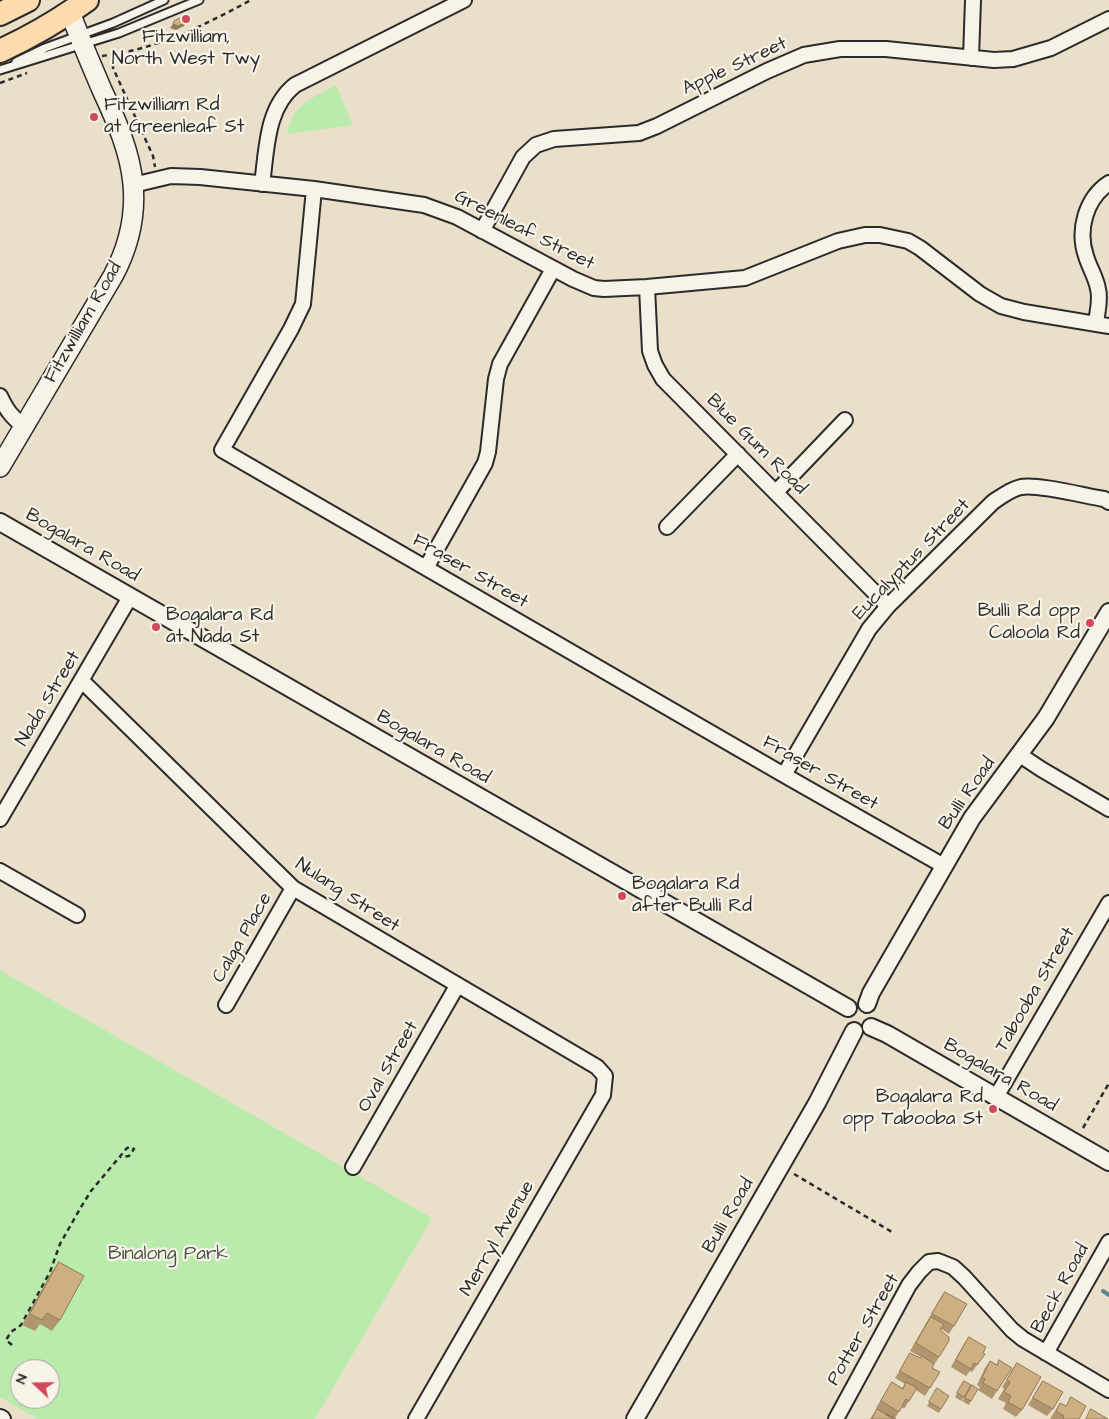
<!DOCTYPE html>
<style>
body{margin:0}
#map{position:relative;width:1109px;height:1419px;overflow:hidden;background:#eadfc9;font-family:"Architects Daughter",sans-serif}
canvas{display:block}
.north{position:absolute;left:10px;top:1359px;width:50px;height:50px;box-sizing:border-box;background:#f7f3e8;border:1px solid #a5a39c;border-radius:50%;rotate:291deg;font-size:14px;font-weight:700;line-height:20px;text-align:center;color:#2b2b2b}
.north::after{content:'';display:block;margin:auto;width:18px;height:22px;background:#d1495b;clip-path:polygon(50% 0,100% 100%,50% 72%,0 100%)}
</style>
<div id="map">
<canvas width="1109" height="1419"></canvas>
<div class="north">N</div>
</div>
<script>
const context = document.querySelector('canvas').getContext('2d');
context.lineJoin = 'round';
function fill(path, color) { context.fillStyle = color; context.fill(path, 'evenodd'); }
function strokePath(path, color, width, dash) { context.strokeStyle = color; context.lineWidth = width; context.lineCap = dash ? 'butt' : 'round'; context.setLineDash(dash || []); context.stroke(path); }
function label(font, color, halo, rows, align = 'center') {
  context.font = font + ' "Architects Daughter",sans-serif'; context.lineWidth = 4.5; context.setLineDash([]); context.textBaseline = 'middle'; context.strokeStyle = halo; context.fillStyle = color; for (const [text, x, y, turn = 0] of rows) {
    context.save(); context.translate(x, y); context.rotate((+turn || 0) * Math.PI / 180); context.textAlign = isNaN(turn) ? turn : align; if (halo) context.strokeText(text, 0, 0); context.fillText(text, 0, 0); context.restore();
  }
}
const green = new Path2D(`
 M 336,85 L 353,125 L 287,134 C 292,104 311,99 336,85 Z
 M 0,970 L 432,1218 L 315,1419 L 38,1419 L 0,1397 ZM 20,1369 L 50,1369 L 50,1399 L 20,1399 Z`);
const stream = new Path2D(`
 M 1103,1291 L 1109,1295`);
const path = new Path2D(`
 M 113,55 L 113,68 L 153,156 L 155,167
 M 102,56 C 155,50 205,25 251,0
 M 0,83 L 27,73
 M 1083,1128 L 1109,1083
 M 794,1174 L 892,1232
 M 12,1345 L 6,1340 L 11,1332 L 21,1325 L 50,1272 L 60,1244 L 81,1207 L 91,1191 L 127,1148 L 131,1147 L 134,1149 L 129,1156 L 120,1157`);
const service = new Path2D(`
 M 16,62 L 45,48 L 113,23 L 164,0
 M 0,70 L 119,33 L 199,0`);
const minor = new Path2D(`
 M 971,58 L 973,0
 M 262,184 C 267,149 266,108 295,85 L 464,0
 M 133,185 L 171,176 L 200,177 L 314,189 L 424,205 L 457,217 L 573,279 L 594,288 L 604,289 L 647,287 L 745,278 L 838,241 L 865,235 L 880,235 L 908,241 L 920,248 L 980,294 L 1001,306 L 1024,312 L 1109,326
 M 314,189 L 303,304 L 291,329 L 222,450 L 784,775 L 944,866
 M 482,231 L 523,157 L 536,145 L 554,139 L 639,133 L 657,126 L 767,71 L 804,55 L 840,49 L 886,49 L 994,60 L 1013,59 L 1051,48 L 1109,19
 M 647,287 L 650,351 L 655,365 L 663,379 L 888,606
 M 1096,324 C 1097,312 1101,300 1098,289 C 1096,277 1089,267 1086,256 C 1077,230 1086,198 1109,183
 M 0,396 C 6,409 12,418 24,426
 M 776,492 L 845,420
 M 667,527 L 738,454
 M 426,568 L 485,463 L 488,452 L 496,379 L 500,364 L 553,269
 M 82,681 L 293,888 L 597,1067 L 605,1076 L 603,1095 L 416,1419
 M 1020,755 L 1041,769 L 1109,809
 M 784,775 L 869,629 L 888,606 L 993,502 C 1002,496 1011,489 1021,487 C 1039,484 1085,496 1104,499 L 1109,502
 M 0,819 L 130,597
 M 0,871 L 77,915
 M 226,1005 L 293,888
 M 996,1097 L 1109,903
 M 353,1167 L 457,986
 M 1046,1353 L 1109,1242
 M 836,1419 L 909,1285 L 919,1272 L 929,1262 L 938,1261 L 953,1267 L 964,1277 L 1012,1330 L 1023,1339 L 1109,1390`);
const tertiary = new Path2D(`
 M 0,522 L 848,1008
 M 867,1004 L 871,993 L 972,818 L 1046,718 L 1109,612
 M 871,1027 L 887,1034 L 1109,1162
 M 0,1418 L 2,1419
 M 635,1419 L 817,1103 L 854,1031`);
const secondary = new Path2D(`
 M 0,467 L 113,276 C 128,248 136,216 133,184 C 130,151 116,120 102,90 C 91,64 80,39 70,12`);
const trunk = new Path2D(`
 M 0,14 L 28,0
 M 0,51 C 30,37 60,20 87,0`);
const wall = new Path2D(`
 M 59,1262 L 60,1320 L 52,1331 L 40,1324 L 35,1331 L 22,1325 L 51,1273 Z
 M 945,1292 L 954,1326 L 949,1334 L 941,1329 L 940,1330 L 939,1357 L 932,1368 L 930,1388 L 925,1396 L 916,1390 L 904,1409 L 902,1407 L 895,1418 L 896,1419 L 870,1419 L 877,1409 L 876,1408 L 892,1382 L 902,1388 L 905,1384 L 895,1378 L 910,1353 L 920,1358 L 921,1357 L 910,1351 L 940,1299 Z
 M 969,1337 L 983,1353 L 985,1354 L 972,1372 L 970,1371 L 966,1376 L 951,1367 L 964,1344 Z
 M 990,1361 L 996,1364 L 997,1391 L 992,1399 L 978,1390 L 980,1387 L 977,1385 L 985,1368 Z
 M 1017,1363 L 1022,1410 L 1016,1417 L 1003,1409 L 1006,1403 L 998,1399 L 1004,1389 L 1002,1387 Z
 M 964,1381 L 964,1397 L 961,1401 L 955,1397 Z
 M 1043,1381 L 1053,1409 L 1047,1416 L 1028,1405 Z
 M 972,1385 L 971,1401 L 969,1405 L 962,1401 Z
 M 935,1392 L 941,1409 L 939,1413 L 927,1406 Z
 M 1071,1397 L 1079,1419 L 1050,1419 L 1060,1403 L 1066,1406 Z`);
const shadedWall = new Path2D(`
 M 186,22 L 184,26 L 176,30 L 170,28 L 173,24 Z`);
const building = new Path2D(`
 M 186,16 L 189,18 L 186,22 L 178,26 L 173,24 L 174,21 Z
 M 59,1262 L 84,1276 L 60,1320 L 47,1313 L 42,1320 L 30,1314 Z
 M 945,1292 L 967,1304 L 954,1326 L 932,1314 Z
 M 931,1317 L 944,1324 L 940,1330 L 949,1337 L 949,1341 L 939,1357 L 916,1343 Z
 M 969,1337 L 986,1347 L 983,1353 L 985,1354 L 977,1365 L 974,1363 L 971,1369 L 956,1360 Z
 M 910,1353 L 920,1358 L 922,1356 L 934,1364 L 932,1368 L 940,1372 L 930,1388 L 900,1371 Z
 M 999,1360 L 1012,1368 L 997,1391 L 983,1383 L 985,1379 L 982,1378 L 990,1361 L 997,1365 Z
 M 1017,1363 L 1041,1377 L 1022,1410 L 1008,1402 L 1011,1396 L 1004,1392 L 1010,1382 L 1007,1380 Z
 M 964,1381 L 971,1385 L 964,1397 L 957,1393 Z
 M 1043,1381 L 1063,1392 L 1053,1409 L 1033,1398 Z
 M 892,1382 L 903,1389 L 906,1382 L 917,1388 L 909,1401 L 906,1399 L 899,1412 L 881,1401 Z
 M 972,1385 L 978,1389 L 971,1401 L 965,1398 Z
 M 937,1388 L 949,1396 L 941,1409 L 929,1402 Z
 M 1071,1397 L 1086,1406 L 1079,1419 L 1063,1419 L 1064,1416 L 1056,1411 L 1060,1403 L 1066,1406 Z
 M 877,1409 L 894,1419 L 872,1419 Z
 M 1091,1409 L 1108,1419 L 1086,1419 Z
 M 887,1414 L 896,1419 L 894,1419 L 886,1415 Z`);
const markers = [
 [186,19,5,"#d1495b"],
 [94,117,5,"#d1495b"],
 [1090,623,5,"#d1495b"],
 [156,627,5,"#d1495b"],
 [622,896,5,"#d1495b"],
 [993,1109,5,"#d1495b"]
];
const poiNames = [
 ["Fitzwilliam,",186,38,"center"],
 ["North West Twy",186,60,"center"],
 ["Fitzwilliam Rd",104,106],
 ["at Greenleaf St",104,128],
 ["Bulli Rd opp",1080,612,"right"],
 ["Caloola Rd",1080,634,"right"],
 ["Bogalara Rd",166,616],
 ["at Nada St",166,638],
 ["Bogalara Rd",632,885],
 ["after Bulli Rd",632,907],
 ["Bogalara Rd",983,1098,"right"],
 ["opp Tabooba St",983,1120,"right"]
];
const streetNames = [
 ["Apple Street",735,67,-25],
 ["Greenleaf Street",524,231,27],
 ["Fitzwilliam Road",84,323,-60],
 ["Blue Gum Road",756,445,45],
 ["Bogalara Road",82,546,30],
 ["Eucalyptus Street",912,560,-46],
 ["Fraser Street",470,572,30],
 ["Nada Street",49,699,-59],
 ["Bogalara Road",433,748,30],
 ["Fraser Street",820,774,30],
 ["Bulli Road",968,794,-55],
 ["Nulang Street",347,896,33],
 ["Calga Place",243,938,-60],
 ["Tabooba Street",1036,990,-60],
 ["Oval Street",389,1067,-60],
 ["Bogalara Road",1000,1076,30],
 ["Bulli Road",729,1216,-60],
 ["Merryl Avenue",498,1239,-60],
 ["Beck Road",1061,1289,-61],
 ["Potter Street",864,1330,-60]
];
const parkNames = [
 ["Binalong Park",168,1255]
];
fill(green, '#b9ecac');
strokePath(stream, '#5a8a8f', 4);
strokePath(service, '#2b2b2b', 11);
strokePath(minor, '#2b2b2b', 18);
strokePath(tertiary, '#2b2b2b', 20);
strokePath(secondary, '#2b2b2b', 22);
strokePath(trunk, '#2b2b2b', 26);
strokePath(path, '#2b2b2b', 2.5, [5, 4]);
strokePath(service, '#f7f3e8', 7);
strokePath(minor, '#f7f3e8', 14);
strokePath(tertiary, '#f7f3e8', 16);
strokePath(secondary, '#f7f3e8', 19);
strokePath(trunk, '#fedbac', 22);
fill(wall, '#b0966f');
fill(shadedWall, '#907a5a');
fill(building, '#cdaf81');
strokePath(building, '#907a5a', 1);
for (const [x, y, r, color] of markers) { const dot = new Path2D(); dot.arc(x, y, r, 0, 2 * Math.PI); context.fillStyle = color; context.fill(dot); strokePath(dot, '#f7f3e8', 2); }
label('19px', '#2b2b2b', '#f7f3e8', poiNames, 'left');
label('19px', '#2b2b2b', '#f7f3e8', streetNames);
label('19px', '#475245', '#f7f3e8', parkNames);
</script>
